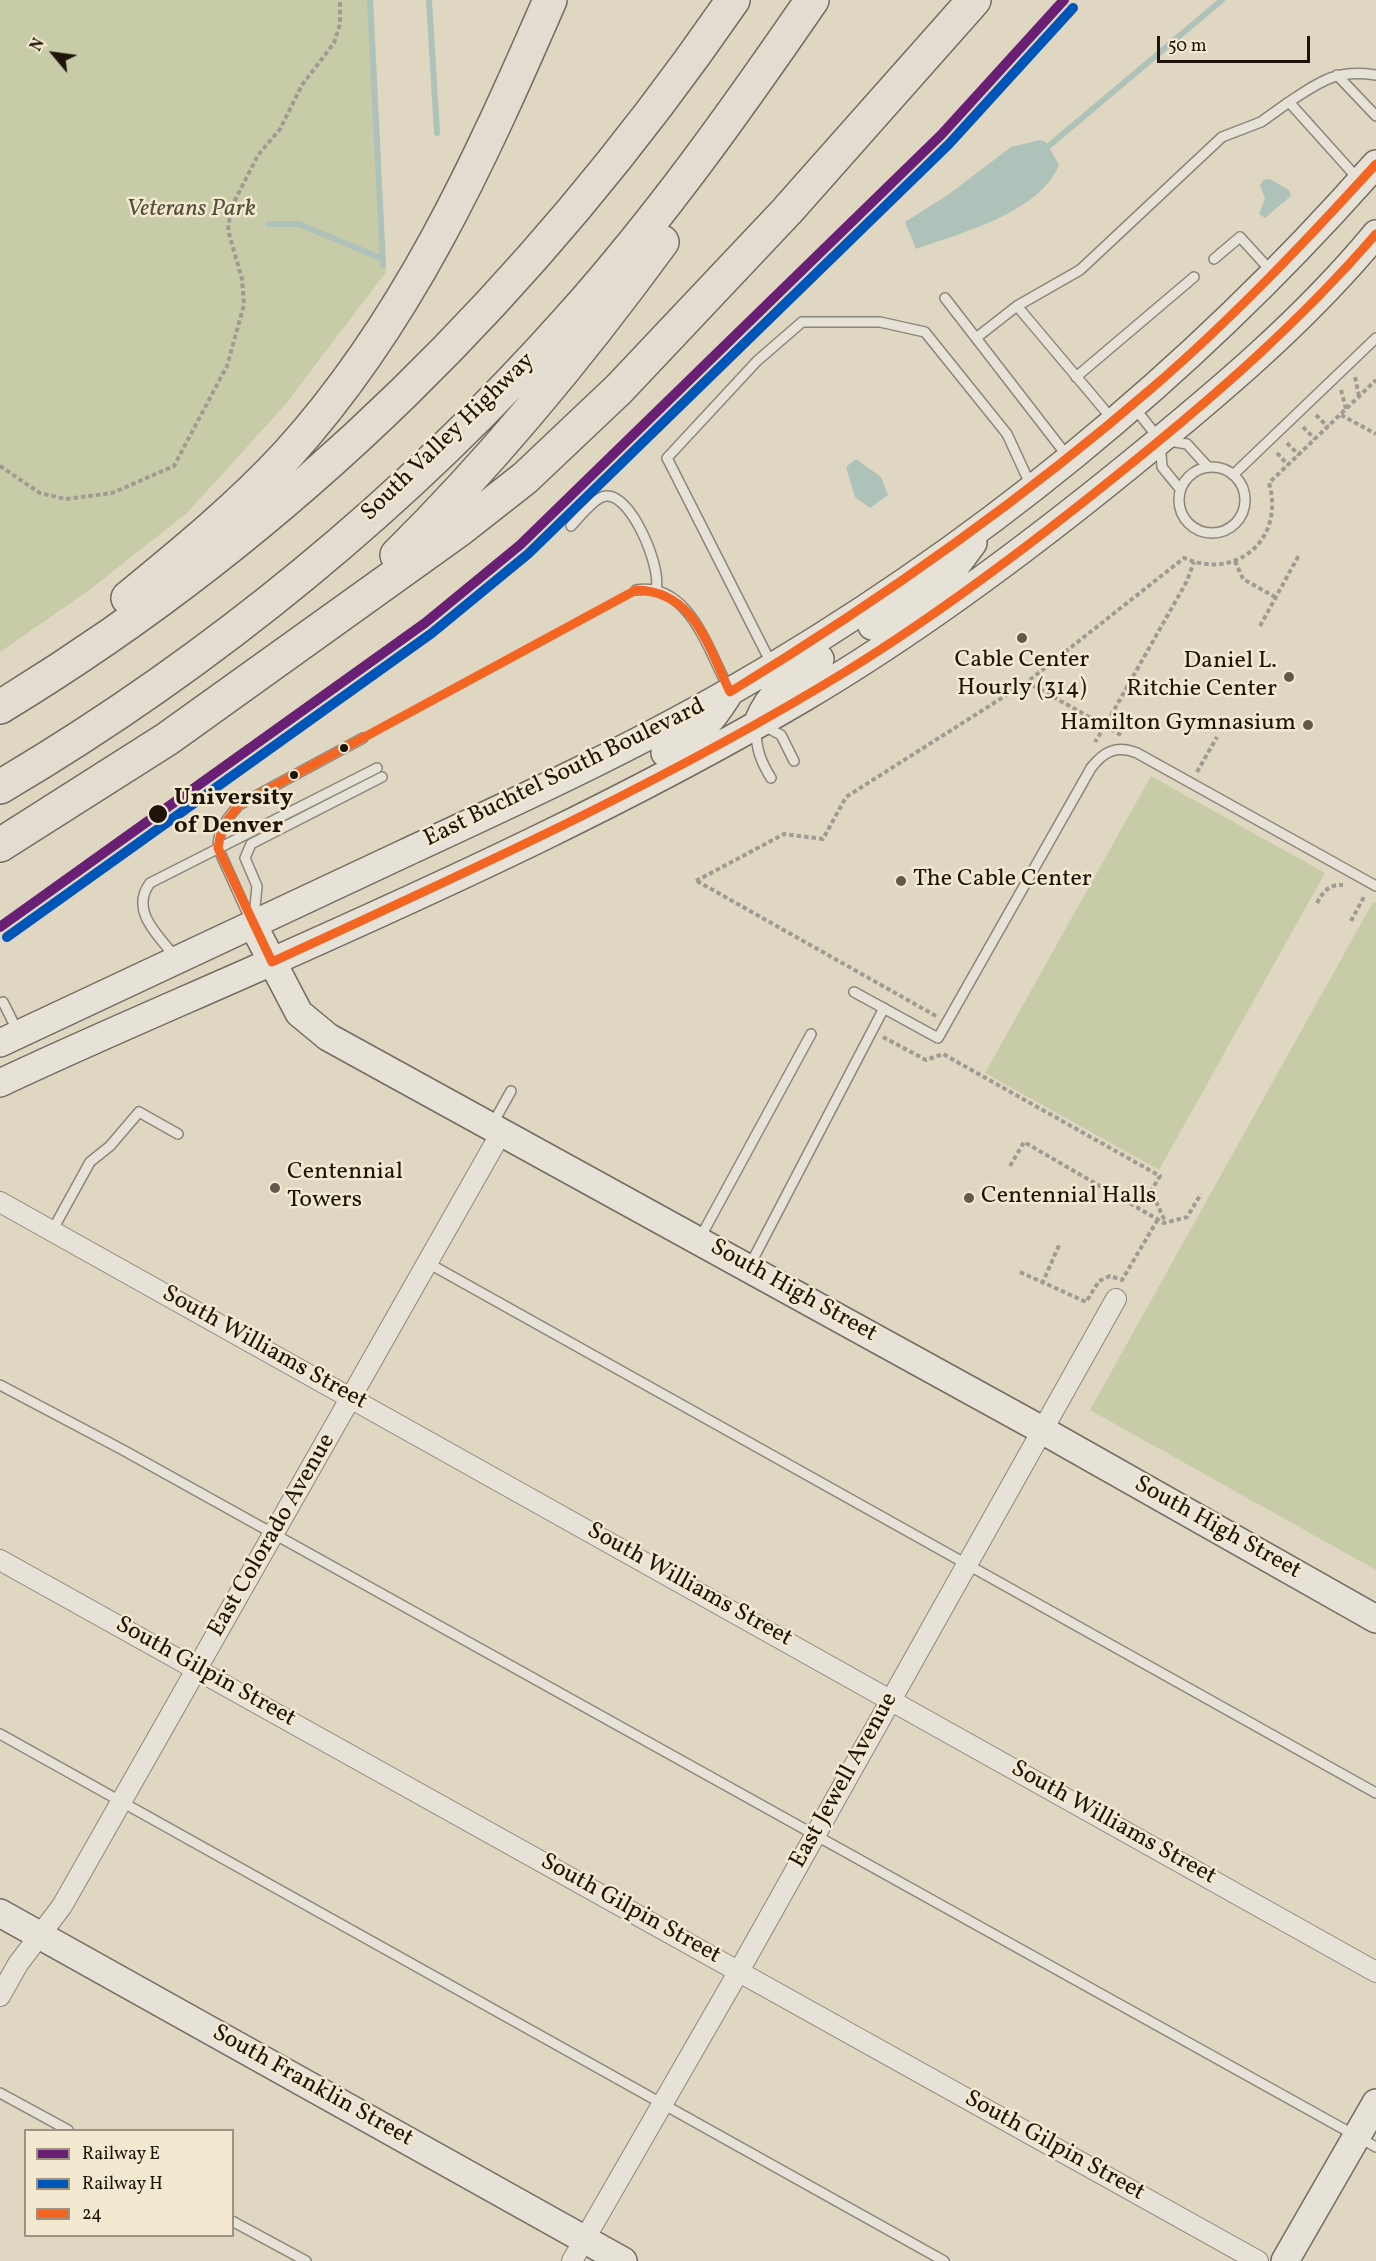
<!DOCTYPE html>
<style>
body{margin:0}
#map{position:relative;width:1376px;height:2261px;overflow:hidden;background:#e0d7c3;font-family:Vollkorn,serif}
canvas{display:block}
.legend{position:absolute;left:24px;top:2129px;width:210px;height:108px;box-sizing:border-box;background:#f3e8d0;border:2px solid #9e9380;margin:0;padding:8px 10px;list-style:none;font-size:18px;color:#1f1409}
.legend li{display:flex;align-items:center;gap:12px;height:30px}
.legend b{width:30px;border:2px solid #9e9380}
.north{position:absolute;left:24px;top:24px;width:60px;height:60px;-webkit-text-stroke:4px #f3e8d0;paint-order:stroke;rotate:299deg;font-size:16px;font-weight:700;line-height:24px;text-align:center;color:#1f1409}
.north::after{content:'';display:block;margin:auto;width:21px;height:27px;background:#1f1409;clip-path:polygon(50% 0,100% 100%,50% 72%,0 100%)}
.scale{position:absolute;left:1157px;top:36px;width:153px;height:27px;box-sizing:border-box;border:3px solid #1f1409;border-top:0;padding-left:8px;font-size:18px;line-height:21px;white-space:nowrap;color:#1f1409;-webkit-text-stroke:4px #f3e8d0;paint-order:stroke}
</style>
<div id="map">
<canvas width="1376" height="2261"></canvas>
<ul class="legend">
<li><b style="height:8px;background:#691f74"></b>Railway E</li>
<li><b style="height:8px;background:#0055b8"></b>Railway H</li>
<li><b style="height:8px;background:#f26522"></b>24</li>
</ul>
<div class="north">N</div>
<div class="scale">50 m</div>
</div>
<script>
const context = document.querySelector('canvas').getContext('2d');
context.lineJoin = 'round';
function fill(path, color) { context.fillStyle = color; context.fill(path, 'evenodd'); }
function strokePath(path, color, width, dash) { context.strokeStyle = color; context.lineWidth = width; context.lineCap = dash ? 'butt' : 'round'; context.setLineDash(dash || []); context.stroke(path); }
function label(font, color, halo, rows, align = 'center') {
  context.font = font + ' Vollkorn,serif'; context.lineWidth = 5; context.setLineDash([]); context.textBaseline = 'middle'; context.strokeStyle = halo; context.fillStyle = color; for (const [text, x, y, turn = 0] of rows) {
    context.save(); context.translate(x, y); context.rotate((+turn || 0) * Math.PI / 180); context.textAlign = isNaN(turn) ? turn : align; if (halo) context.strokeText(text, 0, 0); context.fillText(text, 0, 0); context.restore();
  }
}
const green = new Path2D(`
 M 0,0 L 373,0 L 386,272 L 285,405 L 187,513 L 88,591 L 0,652 Z
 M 1151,776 L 1325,873 L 1159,1170 L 985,1073 Z
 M 1373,902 L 1376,903 L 1376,1570 L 1090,1410 Z`);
const water = new Path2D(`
 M 1040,140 L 1046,142 L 1059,165 C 1039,213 961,233 916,249 L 905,222 L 949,194 L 1011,147 Z
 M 1270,179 L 1289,190 L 1291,196 L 1265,218 L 1259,214 L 1265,198 L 1260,186 L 1263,180 Z
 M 856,459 L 881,477 L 888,495 L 870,508 L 855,497 L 846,467 Z`);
const stream = new Path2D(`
 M 370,0 L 383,265
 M 429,0 L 437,133
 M 1044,150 L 1222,0
 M 269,224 L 299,224 L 383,259`);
const path = new Path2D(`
 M 1355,377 L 1359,396
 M 1341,390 L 1346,409
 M 1316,415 L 1328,427
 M 1341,415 L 1376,434
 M 1303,427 L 1315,439
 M 1287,443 L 1299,455
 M 1277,453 L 1288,465
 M 0,466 L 40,493 L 66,499 L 112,493 L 174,466 L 227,366 L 244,305 L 242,279 L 228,230 L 231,208 L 258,155 L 280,129 L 302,85 L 334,43 L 340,24 L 340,0
 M 1235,561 L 1243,579 L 1275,597
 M 1260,626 L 1299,555
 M 1027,682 L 1105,726 L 1095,742
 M 1121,735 L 1105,726 L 1187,581 L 1194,562
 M 1197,772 L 1217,737
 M 696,881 L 784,834 L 823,839 L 846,797 L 1027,682 L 1184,558 C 1237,581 1285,539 1269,483 L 1376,380
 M 697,881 L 936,1016
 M 1317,903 C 1323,892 1329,884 1343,885
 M 1351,921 L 1365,895
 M 883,1037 L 926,1060 L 943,1054 L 1160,1176 L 1151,1191 L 1165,1221
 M 1010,1166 L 1024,1142 L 1164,1223 L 1187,1217 L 1201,1194
 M 1020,1272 L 1086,1302 L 1099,1281 L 1110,1276 L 1122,1280 L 1158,1219
 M 1042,1284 L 1060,1243`);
const lane = new Path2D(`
 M 1337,75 L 1376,116
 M 1359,180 L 1289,102 C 1321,81 1336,69 1376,75
 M 1214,259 L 1240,237 L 1271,271
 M 945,298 L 1068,457
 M 976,338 L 1017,306
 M 1076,377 L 1194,277
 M 1133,406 L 1160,440 L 1162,467 L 1180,489
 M 1113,420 L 1017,306 L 1080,270 L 1222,137 L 1261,122 L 1289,102
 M 1169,441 L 1187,444 L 1208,467
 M1179 500a33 33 0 1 1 66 0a33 33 0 1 1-66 0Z
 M 1233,475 L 1376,338
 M 571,526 C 579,518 594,497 606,496 C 631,493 662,568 656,589
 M 636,590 C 690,582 708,651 729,689
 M 771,663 L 667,458 L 757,361 L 802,322 L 880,322 L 925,332 L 1007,434 L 1031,486
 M 764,726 L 781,735 L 794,761
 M 756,730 C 756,749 761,762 771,778
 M 254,918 L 257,886 L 245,858 L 251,844 L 382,777
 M 251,921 L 218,848 C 218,830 227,818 239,805 L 363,738
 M 176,958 C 159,936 129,911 150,883 L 377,768
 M 854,992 L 938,1038 L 1091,768 C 1104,751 1117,745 1137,753 L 1376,886
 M 3,1002 L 18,1032
 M 492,1125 L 511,1091
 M 52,1231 L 90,1162 L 110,1146 L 139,1112 L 178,1134
 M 700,1238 L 811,1034
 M 428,1263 L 1376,1793
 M 750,1265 L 884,1008
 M 0,1385 L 123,1450 L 1376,2147
 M 0,1734 L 944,2261
 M 0,2093 L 68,2130
 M 232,2221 L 306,2261`);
const street = new Path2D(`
 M 0,1202 L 1376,1972
 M 0,1560 L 1258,2261
 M 0,1996 L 18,1964 L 62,1906 L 501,1133
 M 572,2261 L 739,1971 L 1116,1299`);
const secondary = new Path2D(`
 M 872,626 L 947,578 L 973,543
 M 758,722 C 770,691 793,676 820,659
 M 665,753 C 697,736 709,726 728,695
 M 253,925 L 299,1013 L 328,1037 L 1042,1430 L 1376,1619
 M 0,1043 C 135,979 270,916 405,853 C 515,802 626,751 731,691 C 974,552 1192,373 1376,164
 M 0,1083 C 89,1041 179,1003 269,963 C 451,882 634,798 805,697 C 920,629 1028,548 1131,464 C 1218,393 1304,321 1376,234
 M 0,1913 L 623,2261
 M 1285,2261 L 1376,2103`);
const highway = new Path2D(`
 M 397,555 C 495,458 581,353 662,242
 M 128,598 C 183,553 239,507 287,455 C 407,323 480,161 550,0
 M 0,707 C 295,528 538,283 733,0
 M 0,787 C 212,662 409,500 573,315 C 661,216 737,109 812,0
 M 0,845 L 167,739 L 460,529 L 525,478 L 619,389 L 787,211 L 974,0`);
const bus1 = new Path2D(`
 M 1376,164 C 1305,242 1232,319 1152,388 C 1020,502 879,601 730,692 C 708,647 695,591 636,590 L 239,805 L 222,827 L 218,848 L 272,962 C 467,872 662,784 845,672 C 944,611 1037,540 1127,467 C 1216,395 1301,321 1376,234`);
const rail1 = new Path2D(`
 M 0,927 L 425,623 L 520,545 L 941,135 L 1064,0`);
const rail2 = new Path2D(`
 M 7,937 L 432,633 L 528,554 L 949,144 L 1073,8`);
const markers = [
 [1022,638,6,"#63584a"],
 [1289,677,6,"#63584a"],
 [1308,725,6,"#63584a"],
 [344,748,5,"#1f1409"],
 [294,775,5,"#1f1409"],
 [158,814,10,"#1f1409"],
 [901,881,6,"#63584a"],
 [275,1188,6,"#63584a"],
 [969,1198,6,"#63584a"]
];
const parkNames = [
 ["Veterans Park",191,211]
];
const streetNames = [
 ["South Valley Highway",449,438,-44],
 ["East Buchtel South Boulevard",565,774,-26],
 ["South High Street",793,1292,29],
 ["South Williams Street",264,1349,29],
 ["South High Street",1217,1529,29],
 ["East Colorado Avenue",273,1536,-60],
 ["South Williams Street",689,1586,29],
 ["South Gilpin Street",205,1673,29],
 ["East Jewell Avenue",845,1781,-61],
 ["South Williams Street",1113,1824,29],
 ["South Gilpin Street",630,1910,29],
 ["South Franklin Street",312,2087,29],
 ["South Gilpin Street",1054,2147,29]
];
const poiNames = [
 ["Cable Center",1022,662,"center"],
 ["Hourly (314)",1022,690,"center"],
 ["Daniel L.",1277,663,"right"],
 ["Ritchie Center",1277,691,"right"],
 ["Hamilton Gymnasium",1296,725,"right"],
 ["The Cable Center",913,881],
 ["Centennial",287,1174],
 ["Towers",287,1202],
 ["Centennial Halls",981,1198]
];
const stopNames = [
 ["University",174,800],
 ["of Denver",174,828]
];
fill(green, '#c7cba8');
fill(water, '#afc2b9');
strokePath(stream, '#afc2b9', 6);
strokePath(lane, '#8c867a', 12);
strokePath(street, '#8c867a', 22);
strokePath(secondary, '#726c61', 30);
strokePath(highway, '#726c61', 36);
strokePath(path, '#9f9b93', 4, [4.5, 3]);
strokePath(lane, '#e7e2d7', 9);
strokePath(street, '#e7e2d7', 20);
strokePath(secondary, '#e7e2d7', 27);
strokePath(highway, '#e3ddd1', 33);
strokePath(bus1, '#f26522', 9);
strokePath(rail1, '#691f74', 10);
strokePath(rail2, '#0055b8', 10);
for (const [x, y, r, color] of markers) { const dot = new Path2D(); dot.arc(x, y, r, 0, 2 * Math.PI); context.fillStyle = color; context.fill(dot); strokePath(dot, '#f3e8d0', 2); }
label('italic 24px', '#535139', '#f3e8d0', parkNames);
label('24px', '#1f1409', '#f3e8d0', streetNames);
label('24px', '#1f1409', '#f3e8d0', poiNames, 'left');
label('bold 24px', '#1f1409', '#f3e8d0', stopNames, 'left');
</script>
